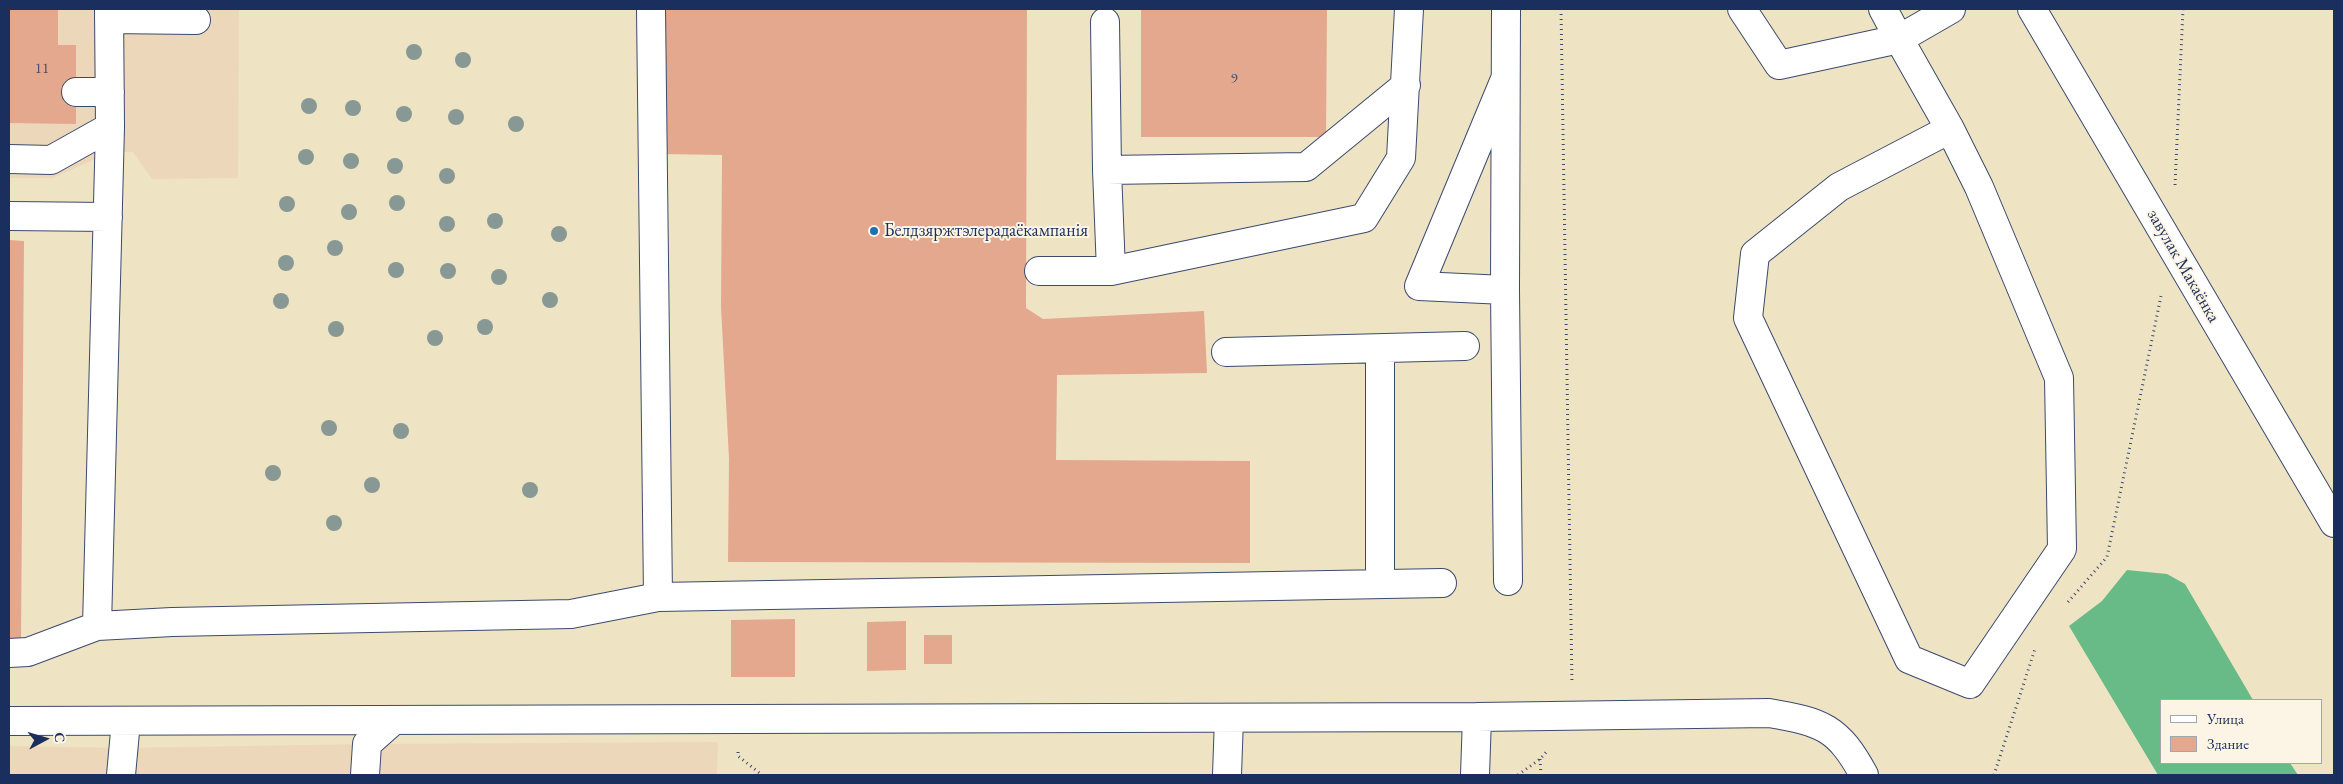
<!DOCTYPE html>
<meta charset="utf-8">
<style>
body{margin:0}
#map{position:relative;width:2343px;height:784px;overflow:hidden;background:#eee4c4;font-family:"EB Garamond",serif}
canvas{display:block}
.frame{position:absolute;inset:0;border:10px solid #1b2f5e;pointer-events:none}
.legend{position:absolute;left:2160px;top:699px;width:162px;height:65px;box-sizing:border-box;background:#fcf5e5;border:1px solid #a2a6af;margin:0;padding:6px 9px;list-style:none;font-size:15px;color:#1b2f5e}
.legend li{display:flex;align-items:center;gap:10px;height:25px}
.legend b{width:25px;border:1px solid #a2a6af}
.north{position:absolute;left:20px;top:714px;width:50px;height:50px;-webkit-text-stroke:4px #fcf5e5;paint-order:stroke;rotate:84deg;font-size:14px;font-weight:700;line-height:20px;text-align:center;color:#1b2f5e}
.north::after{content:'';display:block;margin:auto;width:18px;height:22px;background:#1b2f5e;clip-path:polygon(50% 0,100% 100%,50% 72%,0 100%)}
</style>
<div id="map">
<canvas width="2343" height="784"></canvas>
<div class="frame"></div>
<ul class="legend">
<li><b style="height:6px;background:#fff"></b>Улица</li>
<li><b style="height:14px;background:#e3a88d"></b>Здание</li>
</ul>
<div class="north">С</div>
</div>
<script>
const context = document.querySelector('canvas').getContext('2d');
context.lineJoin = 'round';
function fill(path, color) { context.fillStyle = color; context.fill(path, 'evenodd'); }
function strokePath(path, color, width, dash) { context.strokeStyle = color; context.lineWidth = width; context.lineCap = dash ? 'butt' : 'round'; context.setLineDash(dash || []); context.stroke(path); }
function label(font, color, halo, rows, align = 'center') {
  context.font = font + ' "EB Garamond",serif'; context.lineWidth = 4; context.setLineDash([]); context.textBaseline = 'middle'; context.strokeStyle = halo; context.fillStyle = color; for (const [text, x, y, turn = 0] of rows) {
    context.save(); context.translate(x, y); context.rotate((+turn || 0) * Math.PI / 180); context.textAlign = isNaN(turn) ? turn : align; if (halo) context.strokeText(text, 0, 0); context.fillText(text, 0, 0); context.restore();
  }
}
const built = new Path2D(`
 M 9,9 L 239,9 L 238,178 L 152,179 L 133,152 L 125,152 L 109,153 L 53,178 L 9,178 Z
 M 718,742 L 717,775 L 9,775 L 9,746 L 123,748 L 367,744 Z`);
const forest = new Path2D(`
 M 2127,570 L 2167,574 L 2185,584 L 2253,700 L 2162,700 L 2162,763 L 2290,763 L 2298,775 L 2158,775 L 2069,626 L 2102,601 Z`);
const building = new Path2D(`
 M 9,9 L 58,9 L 58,45 L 76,45 L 76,124 L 9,123 Z
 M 662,9 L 1027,9 L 1026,308 L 1043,319 L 1204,311 L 1207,373 L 1057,375 L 1056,460 L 1250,461 L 1250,563 L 728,562 L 729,459 L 721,307 L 722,155 L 662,154 Z
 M 1141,9 L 1327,9 L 1326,137 L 1141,137 Z
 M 9,240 L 24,241 L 21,640 L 9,640 Z
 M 795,619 L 795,677 L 731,677 L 731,620 Z
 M 906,621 L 906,670 L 867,671 L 867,622 Z
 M 924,635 L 952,635 L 952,664 L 924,664 Z`);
const path = new Path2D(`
 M 1561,9 L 1572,684
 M 2175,185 L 2183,9
 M 2068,602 L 2107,557 L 2161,296
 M 738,752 L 738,756 L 762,775
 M 1540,759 L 1541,775
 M 1518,775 L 1540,759 L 1548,750
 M 1994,775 L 2035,649`);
const minor = new Path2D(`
 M 651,9 L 658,597
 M 1742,9 L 1779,65 L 1899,39 L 1883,9
 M 2032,9 L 2334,523
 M 109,19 L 196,20
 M 1105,22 L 1107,170 L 1306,167 L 1406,85
 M 1505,79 L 1419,286 L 1505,290 L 1506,9
 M 76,92 L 110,92
 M 1950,129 L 1839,187 L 1755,254 L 1748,318 L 1909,659 L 1970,684 L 2062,549 L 2059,378 L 1979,187 L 1950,129 L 1899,39 L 1951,9
 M 9,159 L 51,160 L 110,127
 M 1107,170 L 1111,271
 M 9,216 L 108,217
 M 1039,271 L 1111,271 L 1364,218 L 1401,158 L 1409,9
 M 1505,290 L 1508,581
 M 1380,349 L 1380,584
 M 1226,352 L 1465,346
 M 97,626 L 110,127 L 109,9
 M 9,653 L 28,652 L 97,626 L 172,622 L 571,614 L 658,597 L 1442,583
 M 9,721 L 1477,717 L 1769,713 C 1822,722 1838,727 1864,775
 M 121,775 L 126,721
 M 365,775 L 367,744 L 394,720
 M 1227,775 L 1229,718
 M 1475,775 L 1477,717`);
const trees = [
 [414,52],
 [463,60],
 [309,106],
 [353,108],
 [404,114],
 [456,117],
 [516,124],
 [306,157],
 [351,161],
 [395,166],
 [447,176],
 [397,203],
 [287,204],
 [349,212],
 [495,221],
 [447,224],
 [559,234],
 [335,248],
 [286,263],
 [396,270],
 [448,271],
 [499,277],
 [550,300],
 [281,301],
 [485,327],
 [336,329],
 [435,338],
 [329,428],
 [401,431],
 [273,473],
 [372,485],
 [530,490],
 [334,523]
];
const markers = [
 [874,231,5,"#1f6fb2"]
];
const numberNames = [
 ["11",42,69],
 ["9",1234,79]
];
const poiNames = [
 ["Белдзяржтэлерадаёкампанія",884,231]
];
const streetNames = [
 ["завулак Макаёнка",2183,266,60]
];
fill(built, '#edd7bb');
fill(forest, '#68ba86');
fill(building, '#e3a88d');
strokePath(minor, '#3b4a6d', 30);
strokePath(path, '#3b4a6d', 3, [1, 4]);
strokePath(minor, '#fff', 28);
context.fillStyle = '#889895';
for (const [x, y] of trees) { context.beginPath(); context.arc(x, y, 8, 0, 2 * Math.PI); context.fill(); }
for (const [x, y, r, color] of markers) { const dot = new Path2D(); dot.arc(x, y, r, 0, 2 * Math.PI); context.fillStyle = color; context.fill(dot); strokePath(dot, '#fcf5e5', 2); }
label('15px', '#4d4d6a', null, numberNames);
label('18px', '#1b2f5e', '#fcf5e5', poiNames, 'left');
label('18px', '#1b2f5e', '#fcf5e5', streetNames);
</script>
